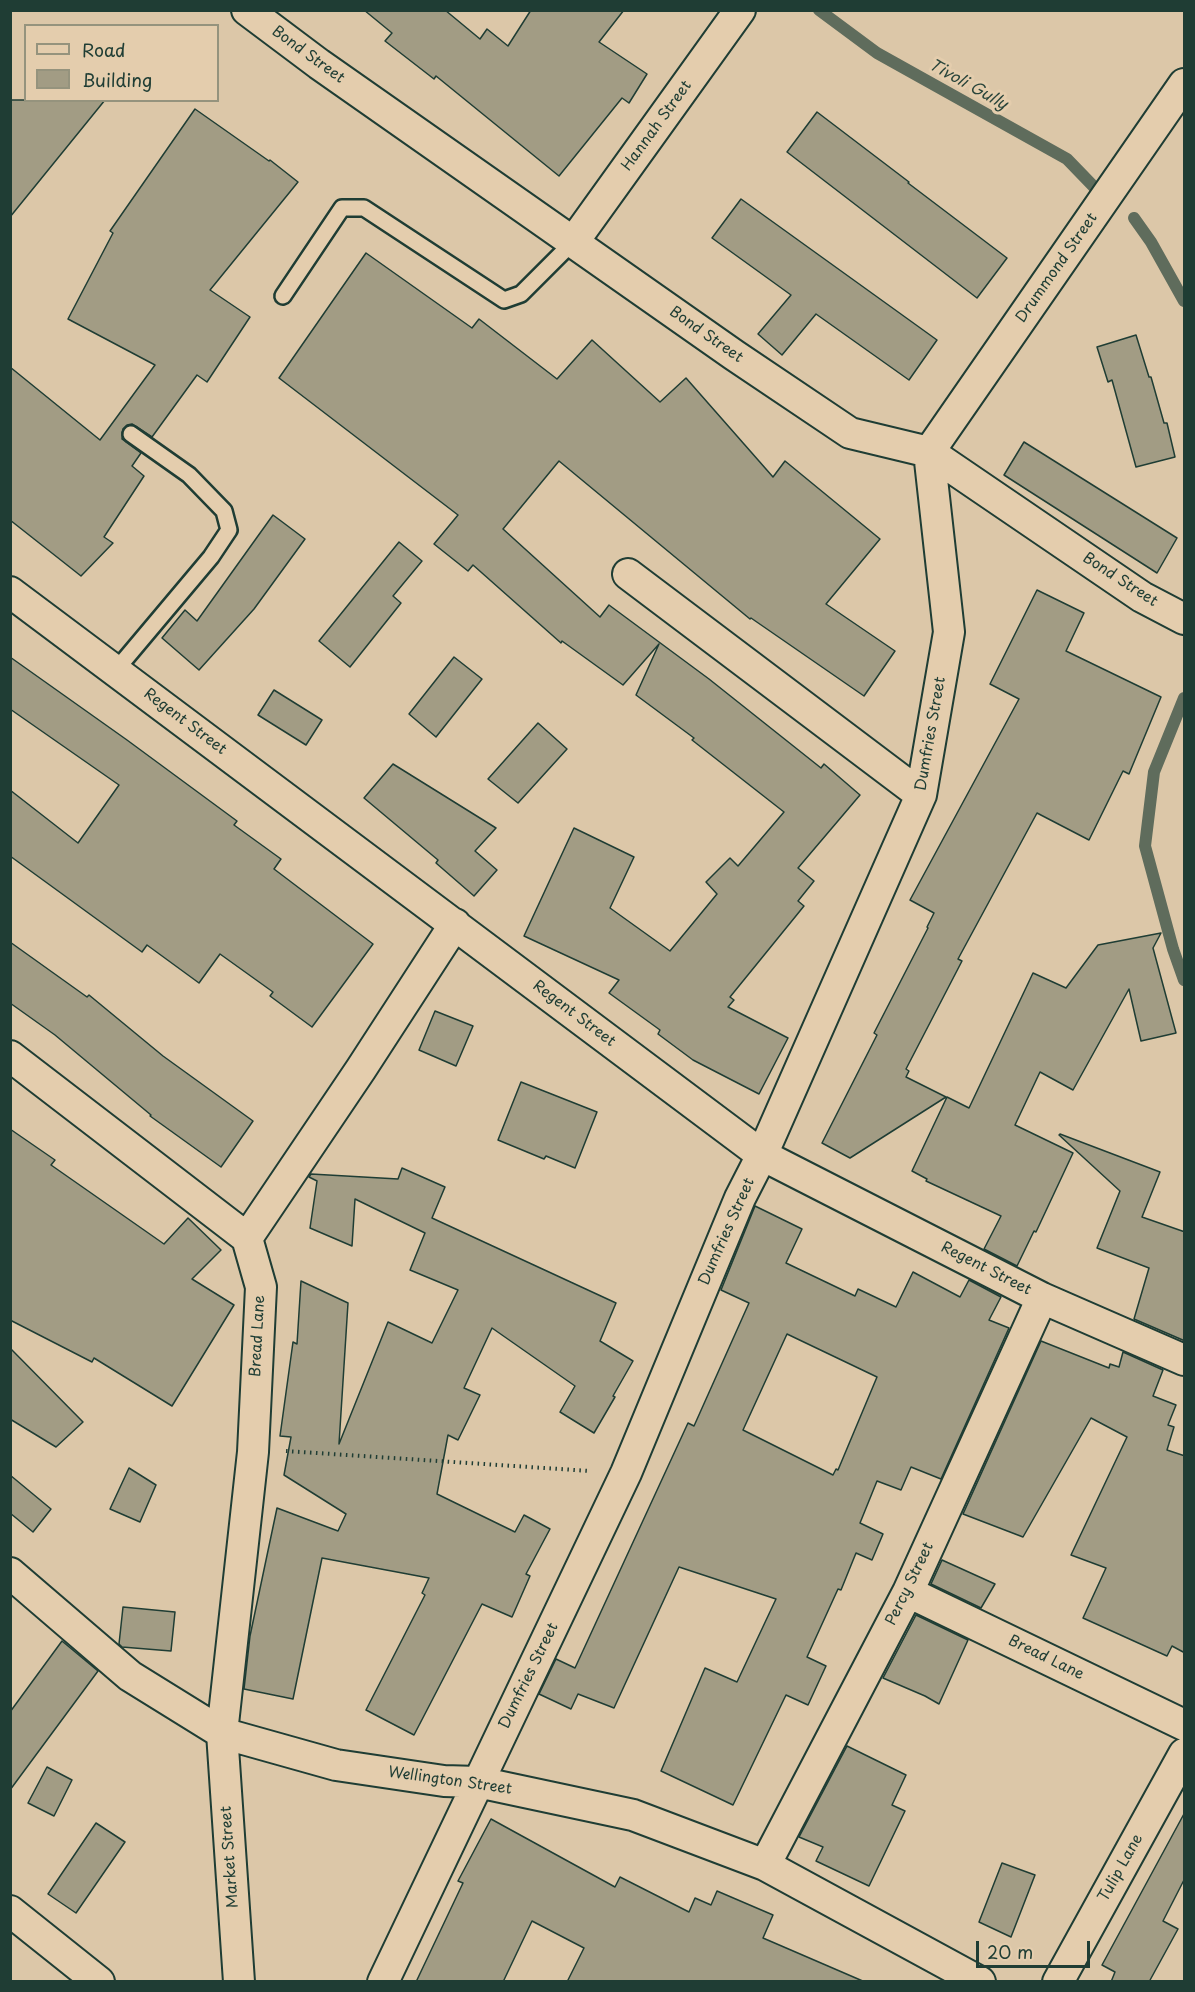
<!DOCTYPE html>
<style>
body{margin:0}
#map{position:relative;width:1195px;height:1992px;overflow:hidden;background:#dcc7a8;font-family:"Playpen Sans",sans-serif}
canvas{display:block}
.frame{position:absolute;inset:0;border:12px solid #1f3d34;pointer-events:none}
.legend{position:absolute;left:24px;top:24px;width:195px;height:78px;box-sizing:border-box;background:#e4cdad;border:2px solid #95937d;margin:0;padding:8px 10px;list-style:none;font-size:18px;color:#1f3d34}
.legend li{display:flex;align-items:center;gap:12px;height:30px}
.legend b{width:30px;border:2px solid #95937d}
.scale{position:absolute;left:976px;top:1941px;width:114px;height:27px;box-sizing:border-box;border:3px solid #1f3d34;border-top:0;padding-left:8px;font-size:18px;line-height:21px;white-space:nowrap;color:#1f3d34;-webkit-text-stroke:4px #e4cdad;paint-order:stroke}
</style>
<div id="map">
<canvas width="1195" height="1992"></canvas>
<div class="frame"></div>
<ul class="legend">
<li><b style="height:8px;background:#e4cdad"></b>Road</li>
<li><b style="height:16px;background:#a29c84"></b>Building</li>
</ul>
<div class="scale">20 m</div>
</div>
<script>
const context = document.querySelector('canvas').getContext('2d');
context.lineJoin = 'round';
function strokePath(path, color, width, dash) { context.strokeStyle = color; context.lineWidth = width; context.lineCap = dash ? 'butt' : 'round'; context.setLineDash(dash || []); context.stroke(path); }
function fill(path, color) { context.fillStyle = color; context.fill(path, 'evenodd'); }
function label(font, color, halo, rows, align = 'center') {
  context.font = font + ' "Playpen Sans",sans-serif'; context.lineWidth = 6; context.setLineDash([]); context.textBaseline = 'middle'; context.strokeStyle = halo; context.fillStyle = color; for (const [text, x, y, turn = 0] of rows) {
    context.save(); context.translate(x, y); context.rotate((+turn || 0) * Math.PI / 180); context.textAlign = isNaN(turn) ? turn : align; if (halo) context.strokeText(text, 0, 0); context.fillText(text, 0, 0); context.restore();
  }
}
const stream = new Path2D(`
 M 819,10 L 877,53 L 1067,159 L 1097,190
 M 1134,218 L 1151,242 L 1184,301
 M 1184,698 L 1154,772 L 1145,846 L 1173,949 L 1184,980`);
const building = new Path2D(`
 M 364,10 L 445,10 L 480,39 L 487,29 L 508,46 L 531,10 L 624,10 L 599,42 L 647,74 L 629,103 L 622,98 L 559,176 L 436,76 L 434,79 L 385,41 L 392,33 Z
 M 10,100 L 105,100 L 10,217 Z
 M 195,109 L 269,161 L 270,160 L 298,182 L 210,290 L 250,317 L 207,382 L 197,375 L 152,437 L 132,424 L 127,425 L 123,429 L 122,439 L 141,453 L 132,466 L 144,476 L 104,537 L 113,543 L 81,576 L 10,520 L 10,367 L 100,440 L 155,365 L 68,319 L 113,233 L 110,231 Z
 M 817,112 L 909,182 L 908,183 L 1007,258 L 977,298 L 787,152 Z
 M 741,199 L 937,340 L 909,380 L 816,314 L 782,355 L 758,334 L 791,295 L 712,238 Z
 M 366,253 L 472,328 L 479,319 L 557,379 L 592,340 L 660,402 L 686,378 L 773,477 L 785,461 L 880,539 L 826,604 L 895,651 L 864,696 L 751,618 L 750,619 L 559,461 L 503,529 L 600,617 L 609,605 L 709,679 L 821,768 L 824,764 L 860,795 L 798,868 L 814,881 L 798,901 L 804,906 L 730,997 L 734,1000 L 728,1007 L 788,1038 L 759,1094 L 693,1060 L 658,1034 L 660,1030 L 609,993 L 619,980 L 524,936 L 574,828 L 634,857 L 610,908 L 670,951 L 717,894 L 706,882 L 730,858 L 738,866 L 784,812 L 692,740 L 694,738 L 636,695 L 659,644 L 623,685 L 562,641 L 561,643 L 473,565 L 468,571 L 434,544 L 458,515 L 279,378 Z
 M 1136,335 L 1149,377 L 1151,377 L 1164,423 L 1167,423 L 1175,457 L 1136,467 L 1112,380 L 1108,382 L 1097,347 Z
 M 1024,442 L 1177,538 L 1157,573 L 1004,475 Z
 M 273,515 L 305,539 L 254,609 L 199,670 L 162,638 L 185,610 L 197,621 Z
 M 399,542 L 422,561 L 393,596 L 401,603 L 350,667 L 319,641 Z
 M 1037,590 L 1084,613 L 1066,651 L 1161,697 L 1129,774 L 1123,771 L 1089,840 L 1037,813 L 958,959 L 962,961 L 906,1069 L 909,1071 L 906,1077 L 946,1097 L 850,1158 L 822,1143 L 877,1035 L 874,1033 L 928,928 L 927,927 L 934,913 L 910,900 L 1019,699 L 990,684 Z
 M 10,657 L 127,740 L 237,821 L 234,825 L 281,859 L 274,869 L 373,944 L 312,1027 L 270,996 L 273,992 L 220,954 L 199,983 L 147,945 L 142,952 L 10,856 L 10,790 L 78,843 L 119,785 L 10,709 Z
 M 454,657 L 482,679 L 436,737 L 409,714 Z
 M 274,690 L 322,720 L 306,745 L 258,715 Z
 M 538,723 L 567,749 L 518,803 L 488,779 Z
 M 393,764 L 496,828 L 475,851 L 497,870 L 474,896 L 436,863 L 438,860 L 364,798 Z
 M 1161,933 L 1153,948 L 1176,1033 L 1141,1041 L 1129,989 L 1073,1090 L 1040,1072 L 1015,1125 L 1073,1153 L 1036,1232 L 1034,1231 L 1017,1266 L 984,1249 L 1001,1216 L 926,1181 L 927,1179 L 912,1171 L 947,1097 L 969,1108 L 1033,973 L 1066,988 L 1098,945 Z
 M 10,942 L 87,997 L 89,995 L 163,1056 L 253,1121 L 221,1167 L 150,1116 L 151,1115 L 55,1035 L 10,1003 Z
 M 435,1011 L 473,1026 L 456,1066 L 419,1050 Z
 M 521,1082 L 597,1112 L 575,1168 L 546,1156 L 544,1159 L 498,1140 Z
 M 10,1129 L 55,1160 L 51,1165 L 164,1244 L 188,1218 L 221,1250 L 192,1279 L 234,1305 L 172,1406 L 94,1358 L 92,1362 L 10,1320 Z
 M 1060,1134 L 1160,1172 L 1142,1217 L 1185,1232 L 1185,1341 L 1134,1319 L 1149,1268 L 1097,1248 L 1120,1191 L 1059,1135 Z
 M 402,1168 L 445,1187 L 432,1218 L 616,1303 L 600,1341 L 633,1361 L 613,1396 L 615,1397 L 594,1433 L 560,1412 L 575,1386 L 492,1328 L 464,1388 L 480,1395 L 458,1440 L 448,1435 L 437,1494 L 515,1532 L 524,1515 L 550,1529 L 526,1574 L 530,1576 L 512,1617 L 482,1604 L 414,1735 L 366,1710 L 425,1595 L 422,1593 L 429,1578 L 322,1558 L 293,1699 L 244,1689 L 250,1636 L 277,1508 L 338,1531 L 346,1514 L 284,1475 L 291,1437 L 280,1436 L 293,1342 L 297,1344 L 301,1281 L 348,1303 L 339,1444 L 388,1322 L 432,1343 L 458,1290 L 410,1270 L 425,1233 L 355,1199 L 352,1246 L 310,1228 L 317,1181 L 309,1177 L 311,1174 L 398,1179 Z
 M 755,1206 L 802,1229 L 786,1263 L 855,1296 L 858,1289 L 896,1307 L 913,1272 L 960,1297 L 969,1280 L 1001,1297 L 989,1320 L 1009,1328 L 941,1479 L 911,1467 L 901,1490 L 877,1481 L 860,1523 L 883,1534 L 872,1560 L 856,1553 L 841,1590 L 838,1589 L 807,1657 L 826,1666 L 808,1705 L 786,1695 L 733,1805 L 661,1771 L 705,1668 L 737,1682 L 776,1599 L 679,1567 L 614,1708 L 578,1694 L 571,1709 L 539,1694 L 556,1659 L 575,1668 L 688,1423 L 694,1426 L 749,1303 L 721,1290 ZM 787,1334 L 877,1377 L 838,1470 L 836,1469 L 833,1475 L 743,1430 Z
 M 1041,1341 L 1109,1368 L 1110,1364 L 1119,1367 L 1123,1352 L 1163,1370 L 1153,1396 L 1176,1405 L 1168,1425 L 1174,1427 L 1167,1450 L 1185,1456 L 1185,1653 L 1172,1646 L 1167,1656 L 1083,1618 L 1106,1568 L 1071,1555 L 1127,1437 L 1091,1418 L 1023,1537 L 963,1514 Z
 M 10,1348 L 83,1422 L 56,1447 L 10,1419 Z
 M 129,1468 L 156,1485 L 140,1522 L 110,1509 Z
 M 10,1475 L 51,1509 L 33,1532 L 10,1513 Z
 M 942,1560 L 995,1584 L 981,1608 L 931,1584 Z
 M 123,1607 L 175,1612 L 171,1651 L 122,1647 L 119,1644 Z
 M 916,1615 L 968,1640 L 939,1704 L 925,1696 L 883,1678 Z
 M 62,1641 L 98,1671 L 10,1790 L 10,1712 Z
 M 847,1746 L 906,1775 L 892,1805 L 905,1811 L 869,1886 L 816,1861 L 823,1847 L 799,1837 Z
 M 47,1767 L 72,1780 L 54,1816 L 28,1803 Z
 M 1185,1812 L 1185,1878 L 1163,1921 L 1178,1929 L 1149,1982 L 1111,1982 L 1115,1972 L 1102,1965 Z
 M 491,1819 L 615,1887 L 620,1877 L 689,1912 L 695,1898 L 711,1905 L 717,1891 L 773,1915 L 763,1938 L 865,1982 L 567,1982 L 584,1948 L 532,1921 L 503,1982 L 416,1982 L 463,1883 L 458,1881 Z
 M 96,1823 L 125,1842 L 76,1913 L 48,1894 Z
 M 1002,1863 L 1035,1875 L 1011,1937 L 979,1922 Z`);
const path = new Path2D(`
 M 286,1451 L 590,1471`);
const lane = new Path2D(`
 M 283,296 L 342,208 L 364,208 L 504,300 L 521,294 L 574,241
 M 116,670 L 211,557 L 229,530 L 224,511 L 189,475 L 131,434`);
const street = new Path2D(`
 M 247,10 L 319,64 L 734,355 L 850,433 L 929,452 L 1142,597 L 1184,619
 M 574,241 L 740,10
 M 628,574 L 921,795
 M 10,592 L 762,1155 L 1042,1298 L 1184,1360
 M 10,1056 L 247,1238 L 261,1287 L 253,1452 L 222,1733 L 239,1982
 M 247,1238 L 361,1069 L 455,924
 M 10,1573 L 130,1676 L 222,1733 L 336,1765 L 444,1781 L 478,1782 L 633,1815 L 765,1865 L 980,1982
 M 908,1592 L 1184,1725
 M 765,1865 L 908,1592 L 1042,1298
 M 10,1911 L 99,1982
 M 383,1982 L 626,1473 L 740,1198 L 762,1155 L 921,795 L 949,632 L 929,452 L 1184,84
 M 1058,1982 L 1184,1754`);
const streetNames = [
 ["Bond Street",308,55,36],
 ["Hannah Street",657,126,-54],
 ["Drummond Street",1057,268,-55],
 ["Bond Street",706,335,35],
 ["Bond Street",1120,580,33],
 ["Regent Street",185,722,37],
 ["Dumfries Street",931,734,-80],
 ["Regent Street",574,1014,37],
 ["Dumfries Street",727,1232,-66],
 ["Regent Street",986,1269,27],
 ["Bread Lane",258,1336,-87],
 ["Percy Street",910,1584,-64],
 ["Bread Lane",1046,1658,26],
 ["Dumfries Street",529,1676,-64],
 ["Wellington Street",450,1781,8],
 ["Market Street",230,1857,-94],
 ["Tulip Lane",1121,1868,-61]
];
const waterNames = [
 ["Tivoli Gully",968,85,29]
];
strokePath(stream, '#5f6c5c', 12);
fill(building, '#a29c84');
strokePath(building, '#1f3d34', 1.5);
strokePath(lane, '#1f3d34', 20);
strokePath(street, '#1f3d34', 34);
strokePath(path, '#1f3d34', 4, [1.5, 4.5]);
strokePath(lane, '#e4cdad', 15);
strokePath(street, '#e4cdad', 30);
label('15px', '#1f3d34', '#e4cdad', streetNames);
label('italic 16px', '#2a453b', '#e4cdad', waterNames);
</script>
